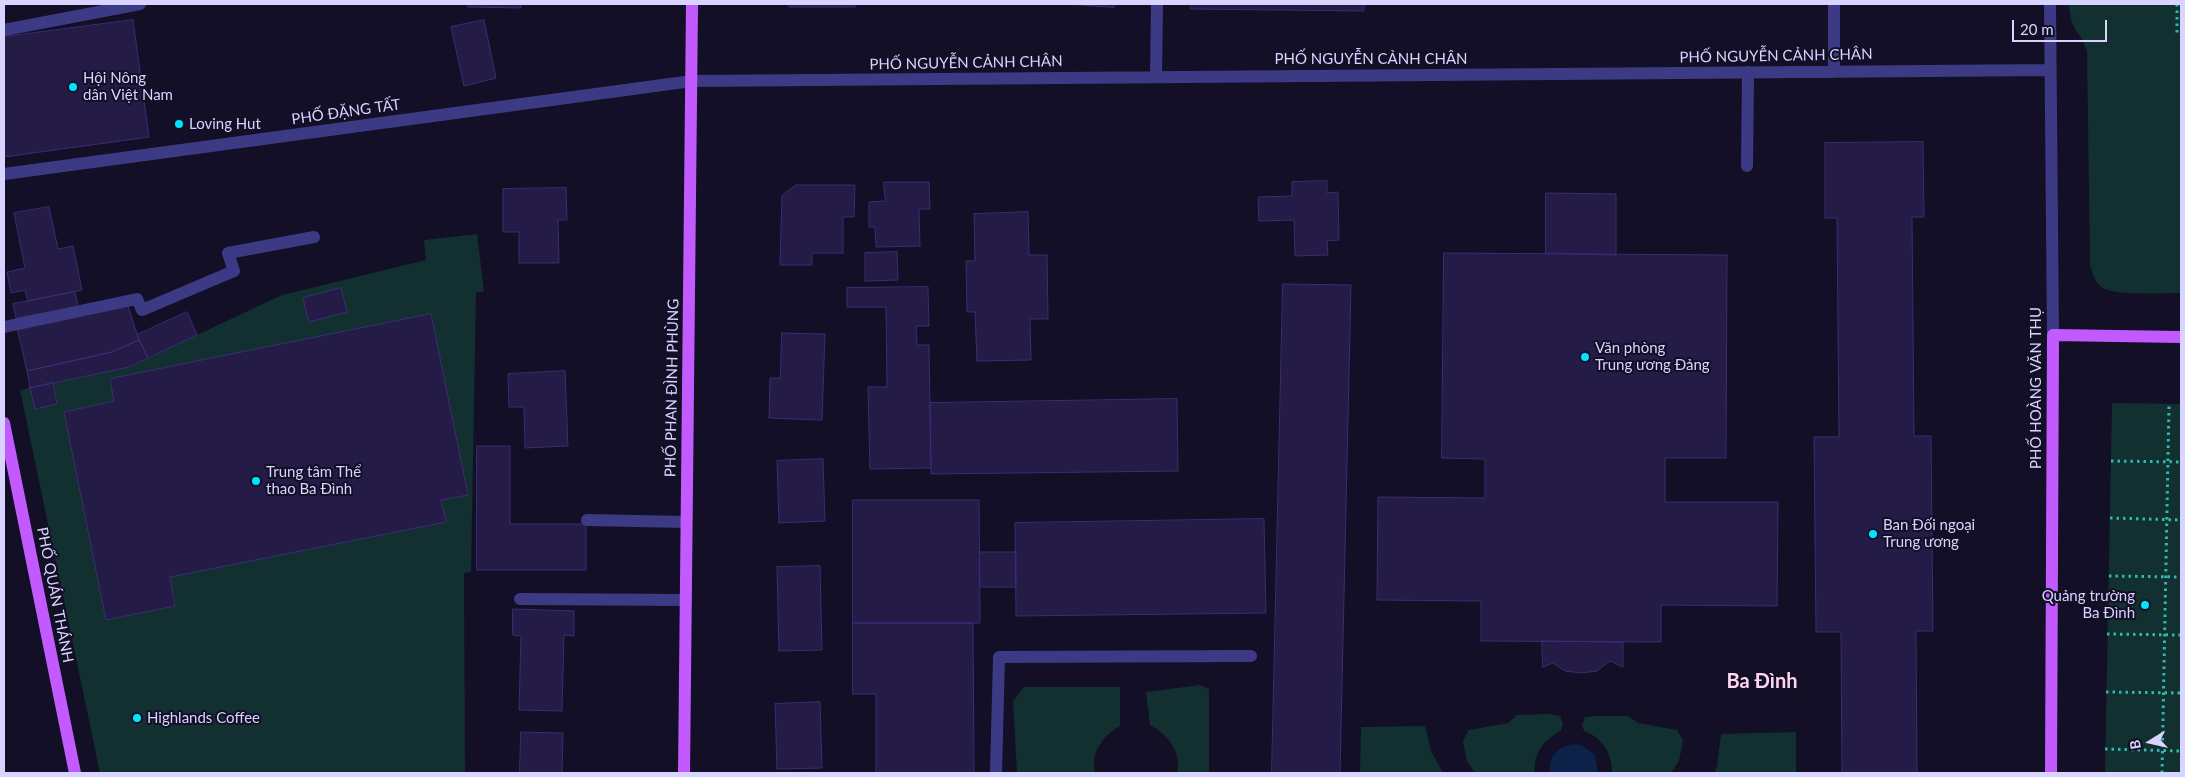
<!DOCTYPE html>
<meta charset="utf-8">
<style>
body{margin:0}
#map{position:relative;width:2185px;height:777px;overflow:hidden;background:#130f26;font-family:Lato,sans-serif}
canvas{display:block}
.frame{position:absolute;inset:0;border:5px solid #d9d4ff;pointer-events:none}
.north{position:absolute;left:2125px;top:717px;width:50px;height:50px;-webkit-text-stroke:4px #130f26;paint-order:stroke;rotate:260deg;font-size:14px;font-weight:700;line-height:20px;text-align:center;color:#d9d4ff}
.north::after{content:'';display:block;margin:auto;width:18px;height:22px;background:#d9d4ff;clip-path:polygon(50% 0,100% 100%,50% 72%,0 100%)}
.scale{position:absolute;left:2012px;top:20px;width:95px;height:22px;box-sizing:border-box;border:2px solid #d9d4ff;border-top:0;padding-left:6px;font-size:15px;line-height:18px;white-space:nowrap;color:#d9d4ff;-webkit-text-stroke:4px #130f26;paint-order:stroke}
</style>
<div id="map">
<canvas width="2185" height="777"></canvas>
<div class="frame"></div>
<div class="north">B</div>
<div class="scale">20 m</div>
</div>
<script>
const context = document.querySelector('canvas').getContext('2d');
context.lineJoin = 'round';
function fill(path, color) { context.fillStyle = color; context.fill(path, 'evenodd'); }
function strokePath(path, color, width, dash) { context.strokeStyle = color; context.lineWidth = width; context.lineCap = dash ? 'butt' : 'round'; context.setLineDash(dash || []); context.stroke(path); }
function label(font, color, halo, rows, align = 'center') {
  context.font = font + ' Lato,sans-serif'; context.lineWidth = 4; context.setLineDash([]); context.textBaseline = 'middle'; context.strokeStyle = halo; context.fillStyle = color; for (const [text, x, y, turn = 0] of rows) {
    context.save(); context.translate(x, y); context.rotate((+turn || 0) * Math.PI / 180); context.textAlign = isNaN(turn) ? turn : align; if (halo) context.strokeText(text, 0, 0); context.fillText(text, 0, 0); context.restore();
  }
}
const green = new Path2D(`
 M 2069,4 L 2181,4 L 2181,293 C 2164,293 2116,296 2103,288 C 2095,283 2092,273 2090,264 L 2087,51 C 2080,29 2070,31 2069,4 Z
 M 477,234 L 484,291 L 476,293 L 471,572 L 464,573 L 465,773 L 100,773 L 20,390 L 129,367 L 282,295 L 426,260 L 424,240 Z
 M 2112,403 L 2181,404 L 2181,773 L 2105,773 Z
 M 1200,685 L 1209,689 L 1209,773 L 1177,773 C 1182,751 1168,735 1150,725 L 1146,692 Z
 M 1024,687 L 1120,687 L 1120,726 C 1103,736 1090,752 1095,773 L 1017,773 L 1013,701 Z
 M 1549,714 L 1560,716 L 1563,724 L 1561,731 C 1544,739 1533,754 1535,773 L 1475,773 L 1467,761 L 1463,741 L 1469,730 L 1508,723 L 1517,715 Z
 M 1596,716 L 1628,716 L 1638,723 L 1677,730 L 1683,741 L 1679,761 L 1671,773 L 1612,773 C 1612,754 1603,738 1584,731 L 1582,725 L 1585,717 Z
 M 1425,726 L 1431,751 L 1443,773 L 1360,773 L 1361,727 Z
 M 1796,732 L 1796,773 L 1714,773 L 1717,767 L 1721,734 Z`);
const water = new Path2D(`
 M 1574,744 L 1582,745 L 1595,755 L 1598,773 L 1550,773 C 1548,756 1558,746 1574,744 Z`);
const building = new Path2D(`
 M 468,4 L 521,4 L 521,8 L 468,7 Z
 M 787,4 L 855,4 L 855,7 L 790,7 Z
 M 1068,4 L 1114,4 L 1114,7 Z
 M 1191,4 L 1364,4 L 1364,11 L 1191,9 Z
 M 133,20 L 149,137 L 4,157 L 4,37 Z
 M 484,20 L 496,78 L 464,86 L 451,27 Z
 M 1923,142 L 1924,217 L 1912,217 L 1914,436 L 1931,436 L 1933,631 L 1916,631 L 1917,773 L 1842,773 L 1841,632 L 1816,632 L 1814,437 L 1839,437 L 1837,218 L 1825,218 L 1825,143 Z
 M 1327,181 L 1327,193 L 1338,192 L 1339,240 L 1327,241 L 1328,255 L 1295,256 L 1294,220 L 1259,221 L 1258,197 L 1292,196 L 1292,182 Z
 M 884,182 L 929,182 L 930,209 L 919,209 L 920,246 L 876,247 L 875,227 L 869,227 L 869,202 L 885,201 Z
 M 796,185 L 855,185 L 854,217 L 843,217 L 843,253 L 812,253 L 812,265 L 780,265 L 782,196 Z
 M 566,188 L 567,220 L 558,220 L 559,263 L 519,263 L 519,232 L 503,232 L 503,189 Z
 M 1546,193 L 1616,194 L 1616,255 L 1546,253 Z
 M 49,207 L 58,249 L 73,246 L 82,290 L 28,301 L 25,290 L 11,293 L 7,272 L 25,268 L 14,213 Z
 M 1028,212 L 1029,255 L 1047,255 L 1048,319 L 1030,319 L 1031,360 L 977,361 L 975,312 L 967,312 L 966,261 L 975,261 L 974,214 Z
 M 897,252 L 898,280 L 865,281 L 865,253 Z
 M 1444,253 L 1727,255 L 1726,458 L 1665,458 L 1665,502 L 1778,502 L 1777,606 L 1661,605 L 1661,642 L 1481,641 L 1481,601 L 1377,600 L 1378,497 L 1485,498 L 1485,459 L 1442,458 Z
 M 1283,284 L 1351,285 L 1340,773 L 1272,773 Z
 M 928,287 L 929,326 L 916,326 L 917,345 L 929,345 L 931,468 L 870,469 L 868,387 L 887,387 L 886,307 L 847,307 L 847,288 Z
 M 341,288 L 347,312 L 309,322 L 303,298 Z
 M 75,292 L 78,307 L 16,318 L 13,304 Z
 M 128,306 L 139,340 L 112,352 L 27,371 L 17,328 Z
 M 187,312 L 197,335 L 148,358 L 137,335 Z
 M 431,314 L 468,495 L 441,500 L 446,522 L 170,577 L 175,606 L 106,620 L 64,412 L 114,401 L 110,379 Z
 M 782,333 L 825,334 L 822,420 L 769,418 L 770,378 L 780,378 Z
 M 139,340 L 148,358 L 129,367 L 30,388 L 27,371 L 112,352 Z
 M 565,371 L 568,446 L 525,448 L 524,407 L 509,407 L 508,374 Z
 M 53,383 L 57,404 L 35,409 L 30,388 Z
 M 1177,399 L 1178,471 L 931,474 L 930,403 Z
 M 477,446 L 510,446 L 510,524 L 586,524 L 586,570 L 477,570 Z
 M 823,459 L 825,521 L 779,523 L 777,461 Z
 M 853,500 L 979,500 L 980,623 L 853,623 Z
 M 1264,519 L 1266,613 L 1016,616 L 1015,523 Z
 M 980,552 L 1016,552 L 1016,587 L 980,587 Z
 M 820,566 L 822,650 L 779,651 L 777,567 Z
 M 513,609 L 574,611 L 574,636 L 564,635 L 562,711 L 519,710 L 521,636 L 513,635 Z
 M 853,623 L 973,623 L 974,773 L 876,773 L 876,694 L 853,694 Z
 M 1542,641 L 1623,642 L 1623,667 L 1610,661 L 1597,671 L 1582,673 L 1565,671 L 1553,663 L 1543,667 Z
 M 820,702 L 822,768 L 777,769 L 775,704 Z
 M 521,732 L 563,733 L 562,773 L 520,773 Z`);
const path = new Path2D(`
 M 2177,4 L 2177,33 L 2181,33
 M 2111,461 L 2181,462
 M 2110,518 L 2181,520
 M 2109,576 L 2181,577
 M 2107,634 L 2181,635
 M 2106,692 L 2181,693
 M 2105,749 L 2181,751
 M 2162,773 L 2169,404`);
const minor = new Path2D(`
 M 1834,4 L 1834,72
 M 2050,4 L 2053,335
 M 4,30 L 140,4
 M 1156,77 L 1157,4
 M 1747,166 L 1748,72
 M 4,174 L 692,81 L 2050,70
 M 4,327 L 137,299 L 142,310 L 234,271 L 228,253 L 314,237
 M 587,520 L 686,522
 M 520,599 L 686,600
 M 996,773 L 999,657 L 1251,656`);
const major = new Path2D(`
 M 4,423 L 75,773
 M 684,773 L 692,4
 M 2051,773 L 2053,335 L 2181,337`);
const markers = [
 [73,87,5,"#00e5ff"],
 [179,124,5,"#00e5ff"],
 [1585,357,5,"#00e5ff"],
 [256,481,5,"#00e5ff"],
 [1873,534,5,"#00e5ff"],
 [2145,605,5,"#00e5ff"],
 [137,718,5,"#00e5ff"]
];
const streetNames = [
 ["PHỐ NGUYỄN CẢNH CHÂN",1776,56,-1],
 ["PHỐ NGUYỄN CẢNH CHÂN",1371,59],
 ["PHỐ NGUYỄN CẢNH CHÂN",966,63,-1],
 ["PHỐ ĐẶNG TẤT",346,112,-8],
 ["PHỐ PHAN ĐÌNH PHÙNG",672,388,-89],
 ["PHỐ HOÀNG VĂN THỤ",2036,388,-90],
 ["PHỐ QUÁN THÁNH",55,595,79]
];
const poiNames = [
 ["Hội Nông",83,78],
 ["dân Việt Nam",83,95],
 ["Loving Hut",189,124],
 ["Văn phòng",1595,348],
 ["Trung ương Đảng",1595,365],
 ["Trung tâm Thể",266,472],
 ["thao Ba Đình",266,489],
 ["Ban Đối ngoại",1883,525],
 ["Trung ương",1883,542],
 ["Quảng trường",2135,596,"right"],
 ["Ba Đình",2135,613,"right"],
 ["Highlands Coffee",147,718]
];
const districtNames = [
 ["Ba Đình",1762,682]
];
fill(green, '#12302f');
fill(water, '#0c2248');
fill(building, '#241b47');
strokePath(building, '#3b2d73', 1);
strokePath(path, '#2fb8b0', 3, [2.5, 4]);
strokePath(minor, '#3d3a85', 12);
strokePath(major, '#c25bff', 12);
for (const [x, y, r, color] of markers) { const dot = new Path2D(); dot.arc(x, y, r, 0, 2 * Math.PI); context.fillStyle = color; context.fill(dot); strokePath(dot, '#130f26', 2); }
label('15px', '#d9d4ff', '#130f26', streetNames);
label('15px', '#d9d4ff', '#130f26', poiNames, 'left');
label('bold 20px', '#ffd6f0', '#130f26', districtNames);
</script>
